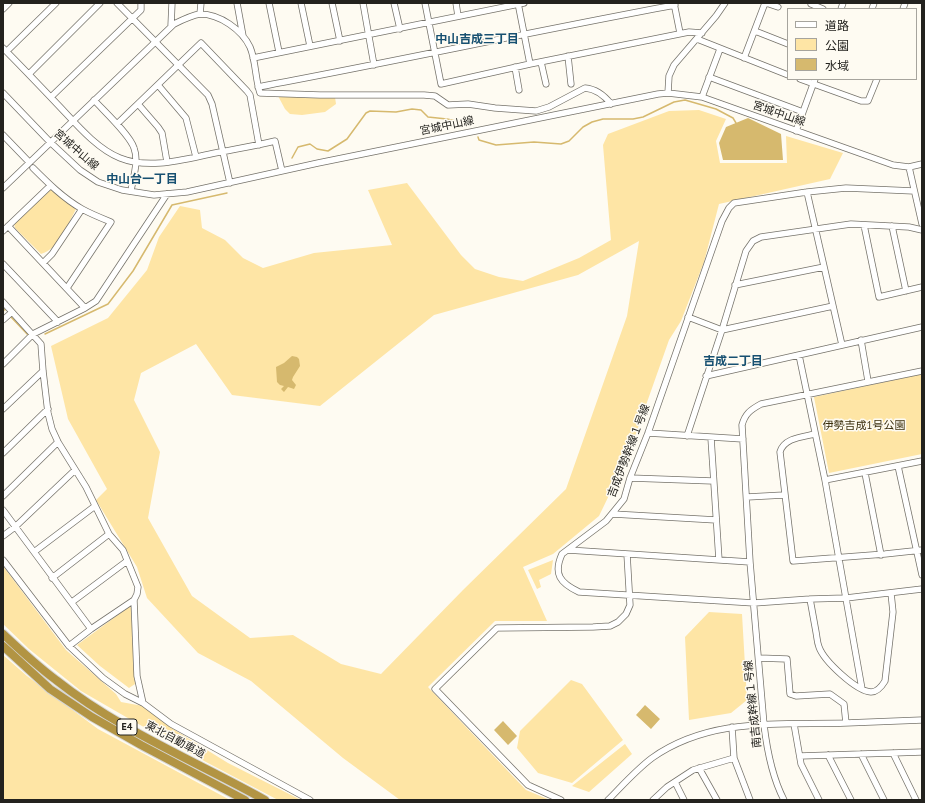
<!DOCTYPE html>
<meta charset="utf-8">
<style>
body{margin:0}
#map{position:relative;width:925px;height:803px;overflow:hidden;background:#fefbf2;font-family:"PT Sans","Noto Sans JP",sans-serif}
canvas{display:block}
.frame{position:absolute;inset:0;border:4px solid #23221e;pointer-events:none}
.legend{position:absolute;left:787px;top:8px;width:130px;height:72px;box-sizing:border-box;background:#fefbf2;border:1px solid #a6a49d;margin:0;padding:5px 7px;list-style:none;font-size:12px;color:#23221e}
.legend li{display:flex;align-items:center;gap:8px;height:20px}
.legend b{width:20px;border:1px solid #a6a49d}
</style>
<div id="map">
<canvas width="925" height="803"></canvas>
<div class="frame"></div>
<ul class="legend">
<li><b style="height:5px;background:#fff"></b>道路</li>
<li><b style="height:11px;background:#fee5a5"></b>公園</li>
<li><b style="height:11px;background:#d6b96e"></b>水域</li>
</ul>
</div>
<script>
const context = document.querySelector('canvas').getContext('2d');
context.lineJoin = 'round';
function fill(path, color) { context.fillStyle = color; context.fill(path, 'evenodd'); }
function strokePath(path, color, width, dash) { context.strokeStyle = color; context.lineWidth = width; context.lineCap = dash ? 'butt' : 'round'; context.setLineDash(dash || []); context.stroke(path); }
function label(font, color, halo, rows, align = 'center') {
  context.font = font + ' "PT Sans","Noto Sans JP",sans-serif'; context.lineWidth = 3; context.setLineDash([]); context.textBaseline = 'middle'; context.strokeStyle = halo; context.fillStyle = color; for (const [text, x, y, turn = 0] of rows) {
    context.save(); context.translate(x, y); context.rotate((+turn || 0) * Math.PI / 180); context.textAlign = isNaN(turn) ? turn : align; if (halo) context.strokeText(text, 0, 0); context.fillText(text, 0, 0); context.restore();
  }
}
const green = new Path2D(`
 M 278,96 L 335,97 L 336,104 L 325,112 L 302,115 L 290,114 L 285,109 Z
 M 699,110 L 726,119 L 716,141 L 720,163 L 787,163 L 786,136 L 843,153 L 830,179 L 719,204 L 704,262 L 681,321 L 669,340 L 628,456 L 599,516 L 553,554 L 523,567 L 547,621 L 495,621 L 428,687 L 526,790 L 550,800 L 400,800 L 343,758 L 251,681 L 198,653 L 147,598 L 137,567 L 96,500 L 107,489 L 68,419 L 51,346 L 108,318 L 147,270 L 159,237 L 180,206 L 200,210 L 202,228 L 225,240 L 243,258 L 263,268 L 314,253 L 392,245 L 368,190 L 407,183 L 461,255 L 475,269 L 499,277 L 523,281 L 579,258 L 611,240 L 603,145 L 608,134 L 669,111 ZM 639,241 L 627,316 L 566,489 L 463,590 L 381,674 L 341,664 L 293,635 L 250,638 L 192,596 L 148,518 L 160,452 L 134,400 L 141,373 L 196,344 L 232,395 L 320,406 L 434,315 L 578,275 Z
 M 51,189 L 76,209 C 68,224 59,249 41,254 L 15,228 L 14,223 Z
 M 922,374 L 922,454 L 829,473 L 814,397 Z
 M 553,560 L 551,574 L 539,580 L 541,587 L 537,589 L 528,570 Z
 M 3,566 L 66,650 L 116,694 L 121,702 L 143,706 L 173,729 L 228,763 L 301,800 L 278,800 L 206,762 L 126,717 L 81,691 L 29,649 L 3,624 Z
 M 130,606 L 131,608 L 135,684 L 129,688 L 100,666 L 77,645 Z
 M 709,612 L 742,614 L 747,700 L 731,713 L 689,720 L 685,637 Z
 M 3,655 L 27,676 L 98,729 L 230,800 L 3,800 Z
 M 571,680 L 582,684 L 623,740 L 572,783 L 538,773 L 517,748 L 520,731 Z
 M 625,744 L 632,754 L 589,792 L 572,786 Z`);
const water = new Path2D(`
 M 748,118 L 781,134 L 783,160 L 723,160 L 719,143 L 726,127 Z
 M 292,356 L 297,357 L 299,359 L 300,366 L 293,377 L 292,380 L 296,385 L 294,389 L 288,387 L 284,392 L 281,389 L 284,386 L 280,385 L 277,382 L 276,367 L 284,363 Z
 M 645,705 L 660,719 L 651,729 L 636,715 Z
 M 503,721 L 517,736 L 508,745 L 494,730 Z`);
const stream = new Path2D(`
 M 478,137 L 479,140 L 496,145 L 534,142 L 561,144 L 569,141 L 583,127 L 592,122 L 603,119 L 633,119 L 643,117 L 674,102 L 685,100 L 716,109 L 733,118 L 736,123
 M 292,158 L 298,147 L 310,144 L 317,149 L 328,151 L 347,139 L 366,113 L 370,111 L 396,112 L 412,109 L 421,110 L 428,117 L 447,119 L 469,124
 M 3,309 L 5,310
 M 11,317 L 29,336
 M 45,334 L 108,304 L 133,271 L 172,205 L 227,193`);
const minor = new Path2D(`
 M 117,3 L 208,95 L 212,104 L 230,183
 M 237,3 L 243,36
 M 269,3 L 279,52
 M 301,3 L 310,46
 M 332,3 L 340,41
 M 363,3 L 374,65
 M 394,3 L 400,29
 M 425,3 L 441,84 L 530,64 L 689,32 L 702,33
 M 456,3 L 458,16
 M 518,3 L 530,64
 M 674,3 L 680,33
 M 766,3 L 778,7
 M 811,4 L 823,9
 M 3,9 L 9,3
 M 841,9 L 843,3
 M 872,9 L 874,3
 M 903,9 L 905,3
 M 200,14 L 201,3
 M 171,26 L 172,3
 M 755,31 L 788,44
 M 697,39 L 788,75
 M 3,48 C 22,67 41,87 60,107 C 76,124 97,149 120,158 C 150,170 185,159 215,153 C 235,149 255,146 275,141 L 282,171
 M 7,51 L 56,3
 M 568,56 L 571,84
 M 253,58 L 524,3
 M 744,58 L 765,3
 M 541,62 L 546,84
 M 515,67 L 519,90
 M 29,74 L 100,3
 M 709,77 L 803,112
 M 800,79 L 861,101 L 868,101 L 877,79
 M 158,85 L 186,118 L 196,157
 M 258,87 C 397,61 535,31 675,5
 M 3,93 L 50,142 L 80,170 L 98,182 L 122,190 L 154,195 L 187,192 L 318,163 L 658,94 L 668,93 L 702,97 L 893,165 L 909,167 L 922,164
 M 668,93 L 669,76 L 674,65 L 716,16 L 725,3
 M 51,97 L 141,10 L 141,3
 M 702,97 L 720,49
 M 94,100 C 104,111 130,135 134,148 C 139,161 133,178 131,191
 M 138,104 L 158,127 L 162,133 L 167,162
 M 117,124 L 201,43 L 247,91 L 250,95 L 259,145
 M 796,131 L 815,79
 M 3,135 L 29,162
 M 909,167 L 922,224
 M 33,168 C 48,183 63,198 82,209 C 91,214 101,218 111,222 L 67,288
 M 3,188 L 174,24 C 182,20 192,15 200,14 C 220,14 242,30 250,47 C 256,61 255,78 260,93 L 320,95 L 424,95 L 435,96 L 448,105 L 468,104 L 495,108 L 536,111 L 549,107 L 585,88 C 596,89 604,95 611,104
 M 914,191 L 846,188 L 807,192 L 734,203 L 729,208 L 722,221 L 648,433 L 630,478 L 624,499 L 606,521 L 562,554 C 553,574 560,583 579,592 L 754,603 L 810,599 L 846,598 L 922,589
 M 807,192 L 842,345
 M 864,225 L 879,297 L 922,287
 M 8,226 L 85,308
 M 892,226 L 906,291
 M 3,231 L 50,186
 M 43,263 L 52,254 L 82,209
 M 3,264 L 58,322
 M 735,285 L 824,267
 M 3,302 L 41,344 L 43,371 L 48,413 L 52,429 L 58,442 L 86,487 L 109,534 L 123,550 L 138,587 L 137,594 L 134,600 L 137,676 L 143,703
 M 688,317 L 722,330 L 833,306
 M 3,320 L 12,312
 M 861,340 L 868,381
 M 799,355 L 825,480 L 862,689
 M 3,364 L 33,334 L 85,308 L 96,301 L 167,194
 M 706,376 L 922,327
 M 3,409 L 43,371
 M 648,433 L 743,439
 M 815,434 C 802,437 784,438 780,452 L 793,561 L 885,554 L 922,550
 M 687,436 L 722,330 L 746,251 L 753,241 L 761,237 L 851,224 L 909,227 L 922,230
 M 711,438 L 719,560
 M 3,453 L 48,409
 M 898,466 L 922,575
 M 865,473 L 881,555
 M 630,478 L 713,481
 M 825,480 L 922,461
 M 3,496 L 58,442
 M 747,497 L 784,495
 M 3,510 L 91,629
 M 613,514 L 716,520
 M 3,536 L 15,527 L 75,470
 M 568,550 L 750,562
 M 34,552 L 95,506
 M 3,560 L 69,646 L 103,678 L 125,694 L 143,703 L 171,724 L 310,800
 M 52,578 L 109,534
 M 810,599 C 812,610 814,621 816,632 C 817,637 817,642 819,647 C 824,661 856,691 871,692 C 878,692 882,686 885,681 L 893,612 L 891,593
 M 72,602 L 127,561
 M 69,646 L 91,629 L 134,600
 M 759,658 L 787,659 L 790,694 L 796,696 L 830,694 L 844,704 L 846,723 L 922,720
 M 794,724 L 801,764 L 819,800
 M 732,727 L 734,758 L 750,800
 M 893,753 L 916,800
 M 861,754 L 884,800
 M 828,755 L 851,800
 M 800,756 L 922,752
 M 699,768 L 717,800
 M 675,782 L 684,800
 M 561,800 L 528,785 L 435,689 L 497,628 L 593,627 L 610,626 L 618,622 L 626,614 L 630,605 L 627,554
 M 608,800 C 622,786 636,770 652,758 C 710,717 779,725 846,723
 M 653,800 L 667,787 L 693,770 L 734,758
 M 784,800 C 772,777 767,750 764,725 L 750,562 L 742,425 C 745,414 750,410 761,404 L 922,371`);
const highway = new Path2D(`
 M 3,634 C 20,650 37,666 56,680 C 119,730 195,761 265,800
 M 3,646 L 50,689 L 92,717 L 141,745 L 245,800`);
const shields = [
 [127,727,20]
];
const shieldNames = [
 ["E4",127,727]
];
const streetNames = [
 ["宮城中山線",779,114,19],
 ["宮城中山線",447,126,-12],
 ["宮城中山線",76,150,41],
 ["吉成伊勢幹線１号線",629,451,-69],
 ["南吉成幹線１号線",753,704,-96],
 ["東北自動車道",175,740,28]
];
const parkNames = [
 ["伊勢吉成1号公園",864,426]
];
const neighbourhoodNames = [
 ["中山吉成三丁目",477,40],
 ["中山台一丁目",142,180],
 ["吉成二丁目",733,362]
];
fill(green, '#fee5a5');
fill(water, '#d6b96e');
strokePath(stream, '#d6b96e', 1.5);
strokePath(minor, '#76736b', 7);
strokePath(highway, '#d7d7d6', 10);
strokePath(minor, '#fff', 5.5);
strokePath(highway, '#b29443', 8);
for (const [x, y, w] of shields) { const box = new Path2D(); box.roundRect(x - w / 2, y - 8, w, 16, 3); context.fillStyle = '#fefbf2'; context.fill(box); strokePath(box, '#23221e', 1); }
label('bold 10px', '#23221e', null, shieldNames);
label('11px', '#23221e', '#fefbf2', streetNames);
label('11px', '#3b2f0d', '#fefbf2', parkNames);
label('bold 12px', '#175071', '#fefbf2', neighbourhoodNames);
</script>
